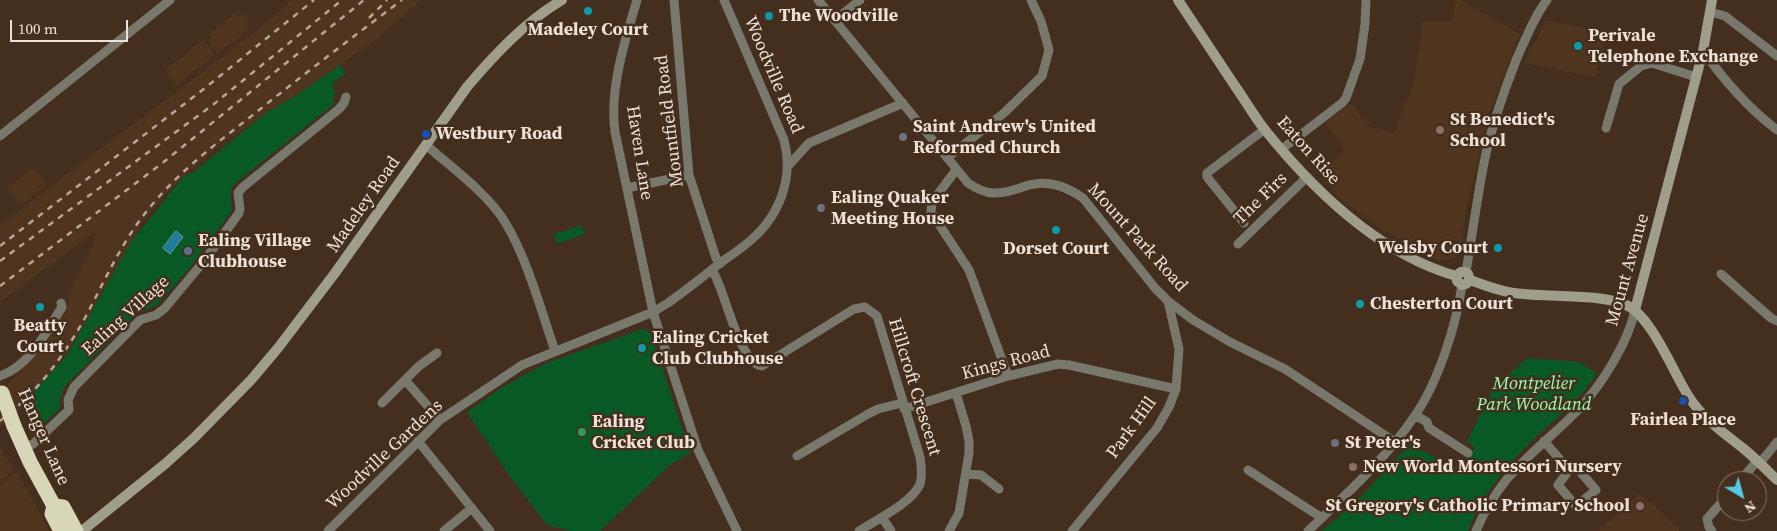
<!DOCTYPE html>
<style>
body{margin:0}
#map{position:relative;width:1777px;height:531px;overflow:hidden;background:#442f1e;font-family:"Source Serif 4",serif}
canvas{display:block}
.north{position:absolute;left:1717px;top:471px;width:50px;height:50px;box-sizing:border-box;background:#442f1e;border:1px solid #887667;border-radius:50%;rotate:143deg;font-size:14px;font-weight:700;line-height:20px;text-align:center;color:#eee0d5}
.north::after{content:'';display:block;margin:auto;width:18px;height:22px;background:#58c9e3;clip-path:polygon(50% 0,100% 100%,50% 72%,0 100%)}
.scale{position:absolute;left:10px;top:20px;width:118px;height:22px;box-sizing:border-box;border:2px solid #eee0d5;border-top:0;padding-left:6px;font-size:15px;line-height:18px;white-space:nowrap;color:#eee0d5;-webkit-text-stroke:4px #442f1e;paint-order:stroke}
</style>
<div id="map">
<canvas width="1777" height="531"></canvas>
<div class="north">N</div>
<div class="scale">100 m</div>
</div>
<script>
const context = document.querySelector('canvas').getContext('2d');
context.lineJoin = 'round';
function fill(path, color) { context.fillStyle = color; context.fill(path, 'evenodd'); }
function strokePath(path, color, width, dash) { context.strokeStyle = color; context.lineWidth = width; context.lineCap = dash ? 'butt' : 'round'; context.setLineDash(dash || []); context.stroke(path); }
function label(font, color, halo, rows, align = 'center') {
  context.font = font + ' "Source Serif 4",serif'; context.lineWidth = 5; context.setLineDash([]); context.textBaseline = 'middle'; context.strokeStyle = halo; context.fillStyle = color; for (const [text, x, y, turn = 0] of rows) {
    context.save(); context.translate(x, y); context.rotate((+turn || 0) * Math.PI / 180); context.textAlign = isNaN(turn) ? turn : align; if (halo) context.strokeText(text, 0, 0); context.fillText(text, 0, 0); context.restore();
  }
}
const built = new Path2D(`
 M 292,0 L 421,0 L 378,38 L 306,89 L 222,143 L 166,193 L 142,223 L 73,344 L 24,405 L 15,415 L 0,426 L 0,395 L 46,340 L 70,300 L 67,297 L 94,243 L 95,232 L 0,302 L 0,225 L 172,95 L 265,24 Z
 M 1455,0 L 1460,0 L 1520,34 L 1490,111 L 1466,210 L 1460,252 L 1452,260 L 1437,260 L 1377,226 L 1338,197 L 1321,176 L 1344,149 L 1325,122 L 1352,103 L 1368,126 L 1394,133 L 1414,82 L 1423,21 L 1453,21 Z
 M 235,12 L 239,16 L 244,12 L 249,20 L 245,23 L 249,29 L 218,54 L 208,41 L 212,38 L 209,34 Z
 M 1546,20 L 1606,33 L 1595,77 L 1524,63 Z
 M 203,40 L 215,55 L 176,85 L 165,70 Z
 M 33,167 L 47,184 L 21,205 L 7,188 Z
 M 0,447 L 14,470 L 0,482 Z
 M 17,471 L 47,527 L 49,531 L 0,531 L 0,485 Z
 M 1641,493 L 1680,530 L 1679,531 L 1598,531 Z`);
const green = new Path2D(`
 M 340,65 L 346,73 L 332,84 L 335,93 L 333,100 L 335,103 L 233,185 C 226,197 234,201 231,212 L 188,270 L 156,306 L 138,312 L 65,386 L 60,398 L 60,408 L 37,430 L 23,404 L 67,355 L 131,242 L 184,176 L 194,172 L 267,112 L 294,97 Z
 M 582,225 L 585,234 L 557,244 L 554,234 Z
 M 643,329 L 651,333 L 690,453 L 670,465 L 600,531 L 571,531 L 547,525 L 506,471 L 467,412 L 501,388 L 533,370 L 549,362 Z
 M 1527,358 L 1580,362 L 1597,374 C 1589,384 1582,395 1572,404 C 1562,414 1551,423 1541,432 C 1510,461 1483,492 1468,531 L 1321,531 C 1354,506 1381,476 1409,444 L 1458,469 L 1475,448 L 1467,441 L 1494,388 Z`);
const water = new Path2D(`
 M 176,231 L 183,237 L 170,254 L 163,248 Z`);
const street = new Path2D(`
 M 637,0 C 625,40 609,90 615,132 L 653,312 L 698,450 L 737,531
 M 674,0 L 689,175 L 716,258 L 720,264
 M 818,0 L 968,183 C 987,196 998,195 1020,188 C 1024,187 1030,184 1035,184 C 1053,181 1068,188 1083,198 L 1155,288 L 1168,301 L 1193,320 L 1230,342 L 1285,369 L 1395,442
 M 1710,12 L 1725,16 L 1777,56
 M 835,20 L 860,0
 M 1703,51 C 1725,81 1747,107 1777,130
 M 1606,128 L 1619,84 L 1641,66 L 1652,63 L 1696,77
 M 0,136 L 170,0
 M 426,145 C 451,167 487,193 505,222 C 527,258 541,310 555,351
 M 1282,149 L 1342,103 L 1346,98 L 1360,59 L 1365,24 L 1366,0
 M 947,158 L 1004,113 L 1042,76 L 1049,50 L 1041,21 L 1031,0
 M 788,166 L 809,143 L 903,103
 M 956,170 L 932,202 L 931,212 L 969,270 L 1008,376
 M 627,188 L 689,175
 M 1244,223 L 1207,177 L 1207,173 L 1265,129
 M 1238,244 L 1307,177
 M 712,270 C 725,288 738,363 762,366 L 854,309 L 865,307 L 877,316 L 920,457 C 921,465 923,475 920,484 C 913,502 876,520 859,531
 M 1466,272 C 1472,236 1477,199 1484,163 C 1491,127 1504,91 1517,58 C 1526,38 1534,17 1547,0
 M 1721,274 L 1771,318 L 1777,321
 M 0,376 C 30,366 46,332 62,307 L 61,303
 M 405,380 L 440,420
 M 382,403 L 419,366 L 437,353
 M 904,409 L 1008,376 L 1058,364 L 1069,365 L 1176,389
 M 1415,415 L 1427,422 L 1429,428 L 1468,453
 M 418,441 L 490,531
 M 1544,441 L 1569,470 L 1558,485 L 1576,506 L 1596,490 L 1577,468 L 1569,470
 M 23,448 L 33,444 L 69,410 L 68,400 L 74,387 L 140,320 L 156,315 L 165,308 L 204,261 L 239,213 L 240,209 L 238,193 L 243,187 L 339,109 L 344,103 L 346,97
 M 797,456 L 868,414 L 878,409 L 902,403
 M 1760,463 L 1777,442
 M 1248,470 L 1322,518
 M 966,474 L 981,475 L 999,489
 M 1740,481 L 1757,461
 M 882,517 L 891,531
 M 328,531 L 440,420 L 522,365 L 653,312 L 668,303 C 686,290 703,277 720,263 C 730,256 741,249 751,240 C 780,215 794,177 784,140 L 724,0
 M 444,531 L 472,508
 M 949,531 L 959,513 L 969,453 L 969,441 L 966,426 L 956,393
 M 1072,531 L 1157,428 L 1169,407 L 1176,389 L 1179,349 L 1168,301
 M 1308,531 C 1345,495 1385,460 1414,417 C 1438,383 1456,326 1462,285
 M 1476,531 C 1484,512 1494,495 1507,479 C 1529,453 1556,433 1579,409 C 1602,384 1628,343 1635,310
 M 1712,531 L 1709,527 L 1707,519 L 1727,496`);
const secondary = new Path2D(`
 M 1178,0 C 1197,29 1216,57 1235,86 C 1245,100 1254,116 1265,130 C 1315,192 1379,254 1456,276
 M 1456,276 L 1461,272 L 1465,272 L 1468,274 L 1470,280 C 1487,286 1505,293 1524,294 C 1552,297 1601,294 1626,305 C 1651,315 1674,374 1689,397 C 1703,419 1724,433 1744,449 C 1755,458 1766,469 1777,480
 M 1456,276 L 1457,281 L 1462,285 L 1466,284 L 1470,280
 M 1635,310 L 1703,51 L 1712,0
 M 82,531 L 165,464 L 194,438 L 251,380 L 278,348 L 335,273 L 467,87 C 495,54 525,22 562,0`);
const highway = new Path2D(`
 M 14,426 L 30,462 L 54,506 L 52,514 L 61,531
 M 54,506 L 63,507 L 76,531`);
const rail = new Path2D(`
 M 369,18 L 387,0
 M 0,246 L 205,88 L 314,0
 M 0,261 L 214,104 L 342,0
 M 0,286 L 165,161 L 364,0
 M 0,421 C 37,393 64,356 86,316 C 106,278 123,239 151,206 C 179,172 214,145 249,118 C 299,78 350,39 402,0`);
const highwayBridge = new Path2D(`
 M 2,393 L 14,426`);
const markers = [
 [588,11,5,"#0f9aa8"],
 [769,16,5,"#0f9aa8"],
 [1578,46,5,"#0f9aa8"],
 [1440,130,5,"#8d6e63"],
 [426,134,5,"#1a4fb4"],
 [903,137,5,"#6b7280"],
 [821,208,5,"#6b7280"],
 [1056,230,5,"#0f9aa8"],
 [1498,248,5,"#0f9aa8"],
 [188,251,5,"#5c6f8a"],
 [1360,304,5,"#0f9aa8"],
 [40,307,5,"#0f9aa8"],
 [642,348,5,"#0f9aa8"],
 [1683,401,5,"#1a4fb4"],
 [582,432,5,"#2e9e5b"],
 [1335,443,5,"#6b7280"],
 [1353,467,5,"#8d6e63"],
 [1640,506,5,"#8d6e63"]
];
const poiNames = [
 ["The Woodville",779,16],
 ["Madeley Court",588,30,"center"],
 ["Perivale",1588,36],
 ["Telephone Exchange",1588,57],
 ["St Benedict's",1450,120],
 ["School",1450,141],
 ["Saint Andrew's United",913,127],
 ["Reformed Church",913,148],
 ["Westbury Road",436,134],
 ["Ealing Quaker",831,198],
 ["Meeting House",831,219],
 ["Ealing Village",198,241],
 ["Clubhouse",198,262],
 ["Welsby Court",1488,248,"right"],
 ["Dorset Court",1056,249,"center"],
 ["Chesterton Court",1370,304],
 ["Beatty",40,326,"center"],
 ["Court",40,347,"center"],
 ["Ealing Cricket",652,338],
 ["Club Clubhouse",652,359],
 ["Fairlea Place",1683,420,"center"],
 ["Ealing",592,422],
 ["Cricket Club",592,443],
 ["St Peter's",1345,443],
 ["New World Montessori Nursery",1363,467],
 ["St Gregory's Catholic Primary School",1630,506,"right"]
];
const streetNames = [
 ["Woodville Road",773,75,67],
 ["Mountfield Road",670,121,-97],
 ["Eaton Rise",1308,151,48],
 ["Haven Lane",639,153,81],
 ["The Firs",1261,199,-44],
 ["Madeley Road",364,205,-55],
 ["Mount Park Road",1137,238,48],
 ["Mount Avenue",1628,270,-74],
 ["Ealing Village",126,316,-42],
 ["Kings Road",1006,363,-15],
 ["Hillcroft Crescent",914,387,73],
 ["Park Hill",1132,428,-54],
 ["Hanger Lane",43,437,66],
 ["Woodville Gardens",385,455,-43]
];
const parkNames = [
 ["Montpelier",1534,384],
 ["Park Woodland",1534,405]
];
fill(built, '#4f351e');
fill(green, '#085924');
fill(water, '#217b9b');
strokePath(water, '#5e99ac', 1);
strokePath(street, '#79786c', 9);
strokePath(secondary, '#9f9e8a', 10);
strokePath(highway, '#d7d6b7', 15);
strokePath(rail, '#b7a699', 2.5, [6, 6]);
strokePath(highwayBridge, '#d7d6b7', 15);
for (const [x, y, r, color] of markers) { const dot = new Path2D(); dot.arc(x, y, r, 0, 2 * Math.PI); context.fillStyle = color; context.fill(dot); strokePath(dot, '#442f1e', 2); }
label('bold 18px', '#eee0d5', '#442f1e', poiNames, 'left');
label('18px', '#eee0d5', '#442f1e', streetNames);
label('italic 18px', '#98fdab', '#442f1e', parkNames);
</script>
